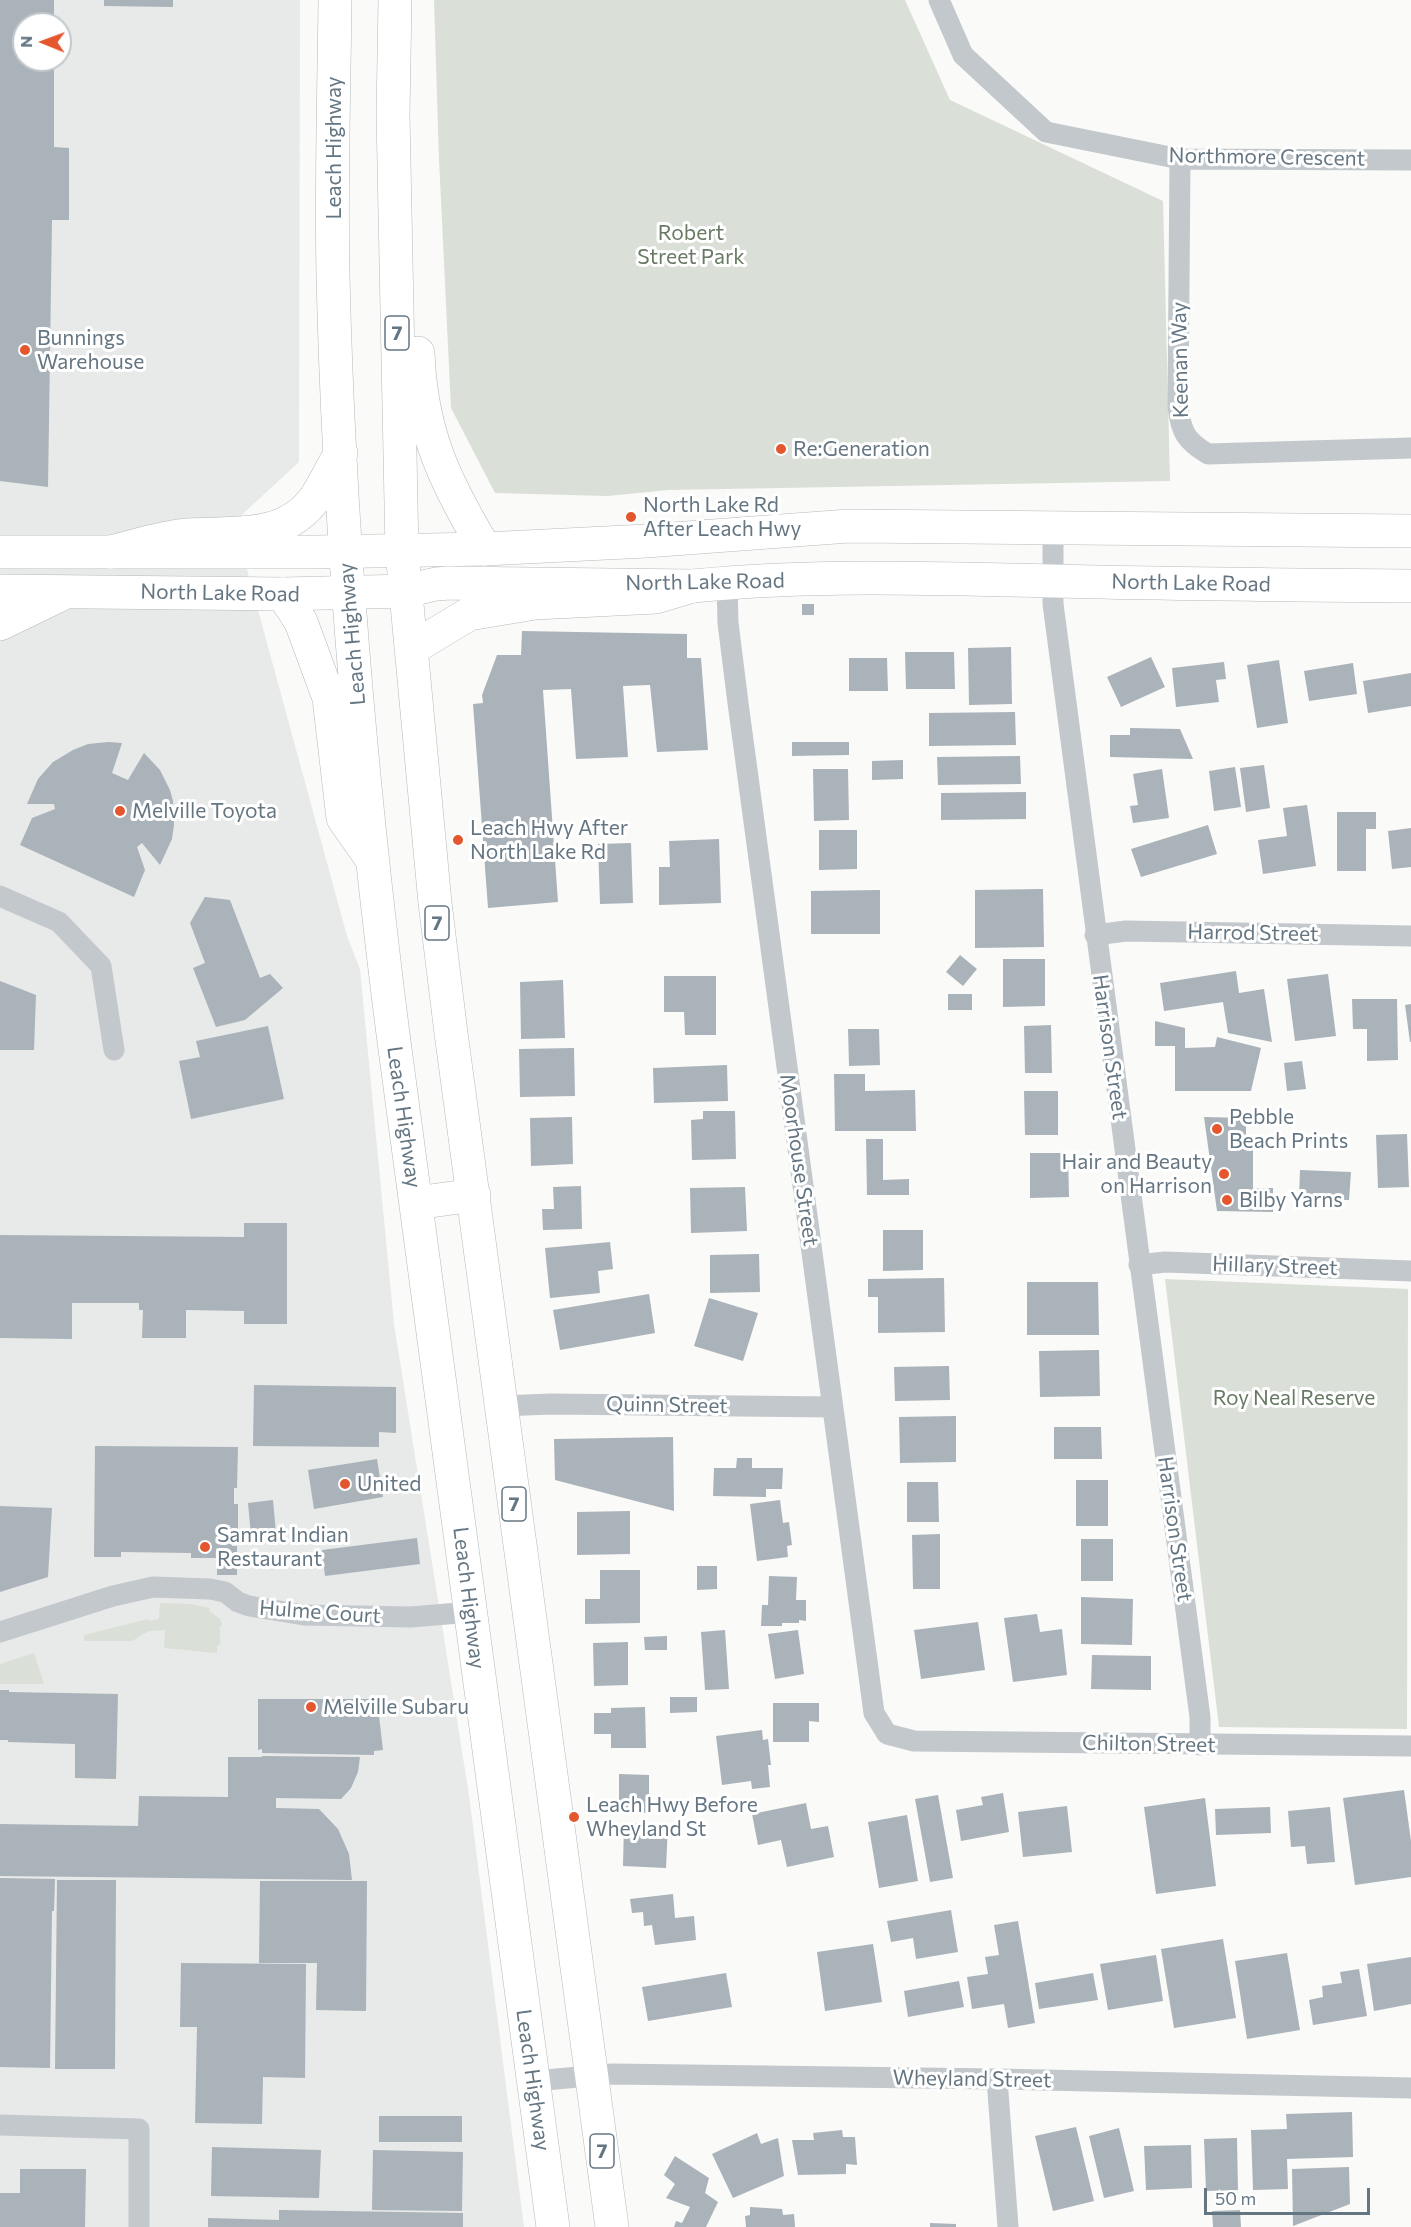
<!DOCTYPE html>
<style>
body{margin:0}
#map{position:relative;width:1411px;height:2227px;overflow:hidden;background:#fafaf8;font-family:Commissioner,sans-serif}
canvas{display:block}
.north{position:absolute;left:12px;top:12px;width:60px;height:60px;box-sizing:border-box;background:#fff;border:2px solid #c1c8cd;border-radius:50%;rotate:271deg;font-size:16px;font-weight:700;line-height:24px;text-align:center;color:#657683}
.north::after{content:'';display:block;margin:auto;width:21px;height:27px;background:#e4572e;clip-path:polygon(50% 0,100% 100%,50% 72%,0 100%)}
.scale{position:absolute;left:1204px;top:2188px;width:166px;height:27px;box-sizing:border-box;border:3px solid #657683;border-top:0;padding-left:8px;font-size:18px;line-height:21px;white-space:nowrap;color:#657683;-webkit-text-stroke:4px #fff;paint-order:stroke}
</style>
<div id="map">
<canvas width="1411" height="2227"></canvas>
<div class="north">N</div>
<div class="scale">50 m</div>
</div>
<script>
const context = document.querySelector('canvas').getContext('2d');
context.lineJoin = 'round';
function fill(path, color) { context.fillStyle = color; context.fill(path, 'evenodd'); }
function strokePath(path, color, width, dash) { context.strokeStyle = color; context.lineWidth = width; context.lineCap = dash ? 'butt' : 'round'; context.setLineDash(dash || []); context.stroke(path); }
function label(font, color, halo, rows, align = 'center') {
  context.font = font + ' Commissioner,sans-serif'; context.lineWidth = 6; context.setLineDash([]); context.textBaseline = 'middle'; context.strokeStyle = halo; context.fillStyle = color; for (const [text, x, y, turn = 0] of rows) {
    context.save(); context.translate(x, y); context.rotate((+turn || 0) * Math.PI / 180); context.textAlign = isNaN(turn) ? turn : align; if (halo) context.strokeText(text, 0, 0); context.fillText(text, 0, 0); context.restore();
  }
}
const built = new Path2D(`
 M 0,0 L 300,0 L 299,462 L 234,522 L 347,936 L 360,969 L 394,1324 L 469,1795 L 524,2227 L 0,2227 ZM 24,24 L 60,24 L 60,60 L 24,60 Z`);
const green = new Path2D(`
 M 434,0 L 905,0 L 950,100 L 1163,201 L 1170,481 L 668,490 L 608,496 L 495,493 L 451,408 L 439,159 Z
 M 1165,1279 L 1408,1289 L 1407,1729 L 1219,1727 Z
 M 160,1603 L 191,1604 L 210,1608 L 209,1611 L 220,1619 L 222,1625 L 220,1626 L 220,1645 L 217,1645 L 217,1653 L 164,1648 L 165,1630 L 149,1631 L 132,1641 L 84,1641 L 84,1635 L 148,1619 L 149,1621 L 159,1619 Z
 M 34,1653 L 44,1684 L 0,1684 L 0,1664 Z`);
const building = new Path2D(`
 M 0,0 L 54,0 L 54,24 L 24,24 L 24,60 L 54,60 L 54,147 L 69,148 L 69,220 L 52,220 L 48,487 L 0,481 Z
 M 104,0 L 173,0 L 173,7 L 104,6 Z
 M 802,604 L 814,604 L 814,615 L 802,615 Z
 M 522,631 L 687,634 L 687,658 L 701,658 L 708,750 L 657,752 L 650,685 L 623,686 L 628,757 L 576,759 L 571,689 L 543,690 L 558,902 L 488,908 L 473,704 L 483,703 L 482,695 L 497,655 L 521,655 Z
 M 1011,647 L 1012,704 L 969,705 L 968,648 Z
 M 905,652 L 954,652 L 955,689 L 906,689 Z
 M 1151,657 L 1165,687 L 1121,707 L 1107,677 Z
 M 849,658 L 887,658 L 888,691 L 849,691 Z
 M 1279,660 L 1288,723 L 1257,728 L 1247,665 Z
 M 1224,662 L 1226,679 L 1216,680 L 1219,702 L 1176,707 L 1172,668 Z
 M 1353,663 L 1357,694 L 1309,701 L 1304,671 Z
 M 1411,673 L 1411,706 L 1368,713 L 1363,681 Z
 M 1015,712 L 1016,745 L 929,746 L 929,713 Z
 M 1130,728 L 1180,729 L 1193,759 L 1110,757 L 1110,735 L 1130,735 Z
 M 109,742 L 122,743 L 112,773 L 128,780 L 144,753 L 160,770 L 170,790 L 173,801 L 174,825 L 172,839 L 160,865 L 142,843 L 137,847 L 145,870 L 134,897 L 20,845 L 32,818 L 55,809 L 54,804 L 27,804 L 38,779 L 53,762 L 73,750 L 88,744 Z
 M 792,742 L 849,742 L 849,755 L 792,756 Z
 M 1020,756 L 1021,784 L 938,785 L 937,757 Z
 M 903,760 L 903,779 L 872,780 L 872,761 Z
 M 1264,765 L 1270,808 L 1246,812 L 1240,768 Z
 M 1235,767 L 1241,807 L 1214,811 L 1209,771 Z
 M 813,769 L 848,769 L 849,820 L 814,821 Z
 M 1162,769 L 1169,818 L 1133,823 L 1130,806 L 1138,805 L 1133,774 Z
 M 1026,792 L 1026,819 L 941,820 L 941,793 Z
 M 1307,805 L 1316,866 L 1263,874 L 1258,840 L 1287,836 L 1283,808 Z
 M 1337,812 L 1376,812 L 1376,829 L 1366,829 L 1366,871 L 1337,871 Z
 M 1208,825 L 1217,854 L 1141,877 L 1131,849 Z
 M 1411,828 L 1411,867 L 1392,869 L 1388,831 Z
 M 819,830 L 857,830 L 857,869 L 819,870 Z
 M 719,839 L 721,903 L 659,905 L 659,867 L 670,867 L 669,841 Z
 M 631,843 L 633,903 L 600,904 L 598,844 Z
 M 1043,889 L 1044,947 L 975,948 L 975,890 Z
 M 880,890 L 880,934 L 811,934 L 811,891 Z
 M 205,897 L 230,900 L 260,978 L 270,974 L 283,988 L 245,1020 L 216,1027 L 193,968 L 205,963 L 190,923 Z
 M 960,955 L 977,969 L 963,986 L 946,972 Z
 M 1003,959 L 1045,959 L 1045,1006 L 1003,1007 Z
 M 1236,971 L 1239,993 L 1264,989 L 1272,1042 L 1228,1033 L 1223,1002 L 1164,1011 L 1160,983 Z
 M 1328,974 L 1336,1036 L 1295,1041 L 1287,979 Z
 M 664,976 L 716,976 L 716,1035 L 685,1035 L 684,1012 L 664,1012 Z
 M 563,980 L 565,1038 L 521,1039 L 520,982 Z
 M 0,981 L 36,995 L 34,1050 L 0,1050 Z
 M 948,994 L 972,994 L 972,1010 L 948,1010 Z
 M 1352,999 L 1397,999 L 1398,1060 L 1367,1061 L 1367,1029 L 1353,1029 Z
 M 1411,1004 L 1411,1042 L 1410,1042 L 1405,1005 Z
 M 1155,1021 L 1185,1028 L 1185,1048 L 1215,1047 L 1217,1037 L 1261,1048 L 1251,1091 L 1175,1091 L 1175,1046 L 1155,1046 Z
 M 1051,1025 L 1052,1073 L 1025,1073 L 1024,1026 Z
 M 268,1026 L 284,1099 L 191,1119 L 179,1061 L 200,1057 L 196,1041 Z
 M 848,1029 L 879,1029 L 880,1065 L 849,1066 Z
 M 574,1048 L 575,1096 L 520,1097 L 519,1049 Z
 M 1302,1061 L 1306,1089 L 1287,1091 L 1284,1063 Z
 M 727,1065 L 728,1101 L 654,1103 L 653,1068 Z
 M 834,1074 L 865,1074 L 865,1091 L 915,1090 L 916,1131 L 835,1131 Z
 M 1024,1091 L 1058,1091 L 1058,1135 L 1025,1135 Z
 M 703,1111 L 735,1111 L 736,1159 L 692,1160 L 691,1120 L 703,1119 Z
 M 572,1117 L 573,1164 L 531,1166 L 530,1118 Z
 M 1204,1117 L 1246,1118 L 1246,1142 L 1253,1142 L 1253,1188 L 1273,1188 L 1273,1212 L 1217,1211 Z
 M 1407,1134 L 1409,1187 L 1378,1188 L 1376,1135 Z
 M 866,1139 L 883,1139 L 883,1180 L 909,1179 L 909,1195 L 867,1195 Z
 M 1030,1153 L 1068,1153 L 1069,1197 L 1030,1198 Z
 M 1300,1170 L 1351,1172 L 1349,1200 L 1299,1198 Z
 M 581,1186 L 582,1229 L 543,1230 L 542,1209 L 554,1209 L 553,1187 Z
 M 745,1187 L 747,1231 L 691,1233 L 690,1188 Z
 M 244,1223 L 287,1223 L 287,1324 L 244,1324 L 244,1311 L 186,1310 L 186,1338 L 142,1338 L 143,1310 L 139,1310 L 139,1303 L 72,1303 L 72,1339 L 0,1338 L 0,1235 L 244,1237 Z
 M 883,1230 L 923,1230 L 923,1270 L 883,1271 Z
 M 610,1242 L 613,1269 L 598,1271 L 600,1293 L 550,1298 L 545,1248 Z
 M 759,1254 L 760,1292 L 710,1293 L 710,1255 Z
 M 944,1278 L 945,1332 L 878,1333 L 878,1297 L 868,1297 L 868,1279 Z
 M 1027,1282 L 1098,1282 L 1099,1335 L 1027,1335 Z
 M 649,1294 L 655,1333 L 560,1350 L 553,1310 Z
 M 709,1298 L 758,1313 L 743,1361 L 694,1346 Z
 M 1099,1350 L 1100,1396 L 1040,1397 L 1039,1351 Z
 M 949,1366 L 950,1400 L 895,1401 L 894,1367 Z
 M 254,1385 L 396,1387 L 396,1433 L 379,1432 L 379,1447 L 253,1446 Z
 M 956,1416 L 956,1462 L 900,1463 L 899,1417 Z
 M 1054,1427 L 1101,1427 L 1102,1459 L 1054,1459 Z
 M 673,1437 L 674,1511 L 555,1480 L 554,1439 Z
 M 95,1446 L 238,1447 L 237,1488 L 234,1488 L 234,1504 L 238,1504 L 238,1531 L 232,1531 L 232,1546 L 237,1546 L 237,1575 L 217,1575 L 217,1558 L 191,1558 L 191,1553 L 121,1552 L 121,1557 L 94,1557 Z
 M 737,1458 L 752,1458 L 752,1468 L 783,1468 L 782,1489 L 766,1489 L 766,1497 L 713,1496 L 714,1468 L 736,1468 Z
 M 377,1459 L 383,1497 L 314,1509 L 308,1470 Z
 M 1076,1480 L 1108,1480 L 1108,1526 L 1076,1526 Z
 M 907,1482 L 938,1482 L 939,1522 L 907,1522 Z
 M 273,1500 L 276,1534 L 251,1536 L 248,1503 Z
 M 780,1500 L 783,1523 L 789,1522 L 792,1545 L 787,1546 L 788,1557 L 757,1561 L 750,1504 Z
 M 0,1506 L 52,1508 L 48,1577 L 0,1592 Z
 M 630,1511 L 630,1554 L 577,1555 L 577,1512 Z
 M 940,1534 L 940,1589 L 913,1589 L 912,1535 Z
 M 417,1538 L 420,1564 L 325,1576 L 322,1550 Z
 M 1081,1539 L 1113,1539 L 1113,1581 L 1081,1581 Z
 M 697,1566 L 717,1566 L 717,1589 L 697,1590 Z
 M 600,1570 L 640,1570 L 640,1623 L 585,1624 L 585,1599 L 600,1599 Z
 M 769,1576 L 797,1577 L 796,1600 L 806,1600 L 806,1621 L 799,1620 L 799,1623 L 782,1623 L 782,1626 L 761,1626 L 762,1605 L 768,1605 Z
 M 1081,1597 L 1133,1599 L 1132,1645 L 1081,1644 Z
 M 1037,1614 L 1040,1632 L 1062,1629 L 1067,1675 L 1013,1682 L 1004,1618 Z
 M 978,1622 L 985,1670 L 921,1679 L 914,1630 Z
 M 725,1630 L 729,1689 L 705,1690 L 701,1632 Z
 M 798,1630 L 804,1674 L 775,1679 L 768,1634 Z
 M 667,1636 L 667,1650 L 645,1650 L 644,1637 Z
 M 628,1642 L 628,1685 L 594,1686 L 593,1643 Z
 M 1092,1655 L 1151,1656 L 1151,1690 L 1091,1689 Z
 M 0,1690 L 9,1690 L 9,1692 L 118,1694 L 116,1779 L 75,1778 L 75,1744 L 8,1742 L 8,1740 L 0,1740 Z
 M 670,1697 L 697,1697 L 697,1712 L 670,1713 Z
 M 258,1699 L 377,1699 L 383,1750 L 374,1751 L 374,1755 L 262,1753 L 262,1749 L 258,1750 Z
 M 773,1703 L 819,1703 L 819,1722 L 809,1721 L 809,1742 L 773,1742 Z
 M 645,1707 L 646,1748 L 611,1748 L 611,1734 L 594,1734 L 594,1713 L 611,1713 L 611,1708 Z
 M 762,1730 L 763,1740 L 768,1739 L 771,1765 L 768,1765 L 770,1787 L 752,1789 L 751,1781 L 722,1785 L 716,1736 Z
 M 262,1756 L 360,1757 L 358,1772 L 351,1788 L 341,1799 L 276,1798 L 276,1808 L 319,1809 L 338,1829 L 349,1854 L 352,1880 L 0,1876 L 0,1824 L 138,1826 L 139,1796 L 228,1797 L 228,1757 L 262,1757 Z
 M 619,1774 L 649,1775 L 649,1813 L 619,1812 Z
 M 1404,1790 L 1411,1841 L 1411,1877 L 1355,1885 L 1343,1798 Z
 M 1003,1793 L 1009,1832 L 961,1841 L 956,1810 L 983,1805 L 981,1797 Z
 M 938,1795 L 953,1878 L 930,1882 L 915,1799 Z
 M 1205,1798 L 1216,1886 L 1156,1894 L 1144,1807 Z
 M 806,1803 L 811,1829 L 828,1826 L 834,1857 L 787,1867 L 781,1840 L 758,1845 L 752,1814 Z
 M 1067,1806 L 1072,1852 L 1023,1857 L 1018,1812 Z
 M 1270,1807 L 1271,1833 L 1216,1835 L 1215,1809 Z
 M 1330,1807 L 1335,1862 L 1307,1864 L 1305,1846 L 1291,1847 L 1288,1811 Z
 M 907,1815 L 918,1881 L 879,1888 L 868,1822 Z
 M 624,1823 L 668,1825 L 666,1868 L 623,1866 Z
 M 0,1878 L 55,1879 L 54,1911 L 52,1911 L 50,2068 L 0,2067 Z
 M 57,1880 L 116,1880 L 115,2069 L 55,2069 Z
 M 260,1881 L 367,1881 L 366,2011 L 316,2010 L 317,1963 L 259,1963 Z
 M 673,1894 L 675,1918 L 694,1916 L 696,1940 L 655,1945 L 652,1925 L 644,1926 L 643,1912 L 632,1913 L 630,1899 Z
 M 951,1910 L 958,1952 L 916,1959 L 913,1938 L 891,1942 L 887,1921 Z
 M 1018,1921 L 1035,2023 L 1008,2028 L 1004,2004 L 972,2009 L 967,1977 L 988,1974 L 985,1957 L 999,1955 L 994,1925 Z
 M 1223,1939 L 1236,2018 L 1174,2028 L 1161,1949 Z
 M 873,1944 L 882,2002 L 825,2011 L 817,1952 Z
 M 1287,1953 L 1300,2030 L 1247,2039 L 1235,1961 Z
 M 1156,1955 L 1163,2001 L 1108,2010 L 1100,1964 Z
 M 1411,1957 L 1411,2004 L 1374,2011 L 1367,1964 Z
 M 181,1963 L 306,1964 L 305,2078 L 263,2077 L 262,2124 L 195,2123 L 197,2027 L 180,2027 Z
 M 1359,1969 L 1367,2016 L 1313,2025 L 1309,2000 L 1323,1997 L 1322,1986 L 1342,1983 L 1340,1972 Z
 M 726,1973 L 732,2007 L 648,2021 L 642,1987 Z
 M 1093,1973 L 1098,2000 L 1039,2009 L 1035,1983 Z
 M 959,1981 L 964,2007 L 908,2017 L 904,1991 Z
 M 1352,2112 L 1353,2157 L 1287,2159 L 1288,2189 L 1253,2190 L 1251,2130 L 1287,2129 L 1286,2114 Z
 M 379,2116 L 462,2116 L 462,2142 L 379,2142 Z
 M 1076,2127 L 1094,2201 L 1053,2211 L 1035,2136 Z
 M 1119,2128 L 1134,2191 L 1104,2198 L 1089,2136 Z
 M 842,2130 L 843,2137 L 855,2137 L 857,2165 L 846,2164 L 846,2174 L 798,2175 L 792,2140 L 814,2140 L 813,2133 Z
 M 757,2133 L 761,2144 L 778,2138 L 784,2176 L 733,2198 L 712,2154 Z
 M 1237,2138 L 1238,2190 L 1206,2191 L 1204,2139 Z
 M 1191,2145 L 1192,2188 L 1146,2190 L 1144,2146 Z
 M 212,2147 L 321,2150 L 319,2198 L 211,2196 Z
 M 373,2150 L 463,2152 L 462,2211 L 372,2210 Z
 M 675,2156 L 709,2178 L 705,2193 L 718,2202 L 706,2227 L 674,2227 L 676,2221 L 682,2223 L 690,2207 L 666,2198 L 675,2184 L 664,2175 Z
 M 1349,2167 L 1350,2204 L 1293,2226 L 1292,2169 Z
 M 20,2169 L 86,2169 L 85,2227 L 0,2227 L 0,2193 L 20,2193 Z
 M 750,2207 L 782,2209 L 783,2215 L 794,2214 L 795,2227 L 746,2227 L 745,2216 L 750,2215 Z
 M 279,2210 L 463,2213 L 463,2227 L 208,2227 L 208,2218 L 279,2220 Z
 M 1240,2210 L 1241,2227 L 1213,2227 L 1212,2211 Z
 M 930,2223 L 956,2224 L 956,2227 L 930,2227 Z`);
const minor = new Path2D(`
 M 939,0 L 963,55 L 1046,132 L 1180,159 L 1411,160
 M 1180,159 L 1178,407 C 1181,432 1186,441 1208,454 L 1411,448
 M 1053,528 L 1053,604 L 1200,1717 L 1200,1745
 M 727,582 L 728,623 L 738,703 L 874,1713 L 887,1734 L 914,1741 L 1411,1746
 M 0,896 L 59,922 L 101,966 L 114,1050
 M 1095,935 L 1126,931 L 1411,936
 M 1139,1265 L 1165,1262 L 1411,1271
 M 501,1406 L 551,1404 L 832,1407
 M 0,1632 L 113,1596 L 153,1587 L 210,1589 L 225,1592 L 238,1602 L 249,1606 L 304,1615 L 411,1617 L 471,1612
 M 997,2079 L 1008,2227
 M 534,2081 L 612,2074 L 997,2079 L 1411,2088
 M 0,2125 L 139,2129 L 139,2227`);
const primary = new Path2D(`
 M 0,552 L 316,552 L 485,549 L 646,541 L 849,526 L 1411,531
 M 0,591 L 283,594 L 406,591 L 436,584 L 450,583 L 693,586 C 809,574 935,578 1052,581 C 1171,584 1291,585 1411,586
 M 0,624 L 62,594`);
const trunk = new Path2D(`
 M 335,0 C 334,92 331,184 333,276 C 339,530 361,783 393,1034 L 553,2227
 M 395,0 L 393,115 L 402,551 L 435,903 L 451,1033 L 612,2227
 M 418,353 C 421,433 445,482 485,549
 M 111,552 C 136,546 162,537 188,535 C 234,532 285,541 316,497 C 325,483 332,467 341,453
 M 283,594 L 301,622 L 329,698 L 343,818 L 371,858
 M 411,649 L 469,614 L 535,603 L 656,597 L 693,586
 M 416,1203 L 474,1195`);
const markers = [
 [25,350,6,"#e4572e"],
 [781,449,6,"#e4572e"],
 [631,517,6,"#e4572e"],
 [120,811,6,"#e4572e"],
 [458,840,6,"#e4572e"],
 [1217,1129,6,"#e4572e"],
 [1224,1174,6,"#e4572e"],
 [1227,1200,6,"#e4572e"],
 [345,1484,6,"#e4572e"],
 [205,1547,6,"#e4572e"],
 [311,1707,6,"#e4572e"],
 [574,1817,6,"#e4572e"]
];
const shields = [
 [397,333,24],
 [437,923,24],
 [514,1504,24],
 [602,2151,24]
];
const shieldNames = [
 ["7",397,333],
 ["7",437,923],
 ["7",514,1504],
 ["7",602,2151]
];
const streetNames = [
 ["Leach Highway",334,148,-90],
 ["Northmore Crescent",1267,157,1],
 ["Keenan Way",1180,360,-91],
 ["North Lake Road",705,582,-1],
 ["North Lake Road",1191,583,1],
 ["North Lake Road",220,593,1],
 ["Leach Highway",352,634,-95],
 ["Harrod Street",1253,933,1],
 ["Harrison Street",1110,1047,82],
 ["Leach Highway",404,1117,82],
 ["Moorhouse Street",799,1160,82],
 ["Hillary Street",1275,1266,2],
 ["Quinn Street",667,1405,1],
 ["Harrison Street",1175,1529,82],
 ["Leach Highway",469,1598,83],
 ["Hulme Court",320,1612,4],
 ["Chilton Street",1149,1744,1],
 ["Wheyland Street",972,2079,1],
 ["Leach Highway",533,2080,82]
];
const parkNames = [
 ["Robert",691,233],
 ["Street Park",691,257],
 ["Roy Neal Reserve",1294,1398]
];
const poiNames = [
 ["Bunnings",37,338],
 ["Warehouse",37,362],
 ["Re:Generation",793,449],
 ["North Lake Rd",643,505],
 ["After Leach Hwy",643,529],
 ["Melville Toyota",132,811],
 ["Leach Hwy After",470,828],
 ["North Lake Rd",470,852],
 ["Pebble",1229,1117],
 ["Beach Prints",1229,1141],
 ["Hair and Beauty",1212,1162,"right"],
 ["on Harrison",1212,1186,"right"],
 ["Bilby Yarns",1239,1200],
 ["United",357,1484],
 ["Samrat Indian",217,1535],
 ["Restaurant",217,1559],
 ["Melville Subaru",323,1707],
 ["Leach Hwy Before",586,1805],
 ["Wheyland St",586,1829]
];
fill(built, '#e8e9e9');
fill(green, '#dadfd7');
fill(building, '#aab3b9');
strokePath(primary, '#b5babe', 34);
strokePath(trunk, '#b4b9bd', 34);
strokePath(minor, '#c3c8cc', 21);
strokePath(primary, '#fff', 33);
strokePath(trunk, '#fff', 33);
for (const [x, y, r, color] of markers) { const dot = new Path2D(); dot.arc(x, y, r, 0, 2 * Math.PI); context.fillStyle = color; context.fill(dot); strokePath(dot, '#fff', 2); }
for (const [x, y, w] of shields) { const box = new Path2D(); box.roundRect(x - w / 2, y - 17, w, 34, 4.5); context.fillStyle = '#fff'; context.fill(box); strokePath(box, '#657683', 1.5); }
label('bold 20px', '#657683', null, shieldNames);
label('21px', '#657683', '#fff', streetNames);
label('21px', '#687a64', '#fff', parkNames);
label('21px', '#657683', '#fff', poiNames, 'left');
</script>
